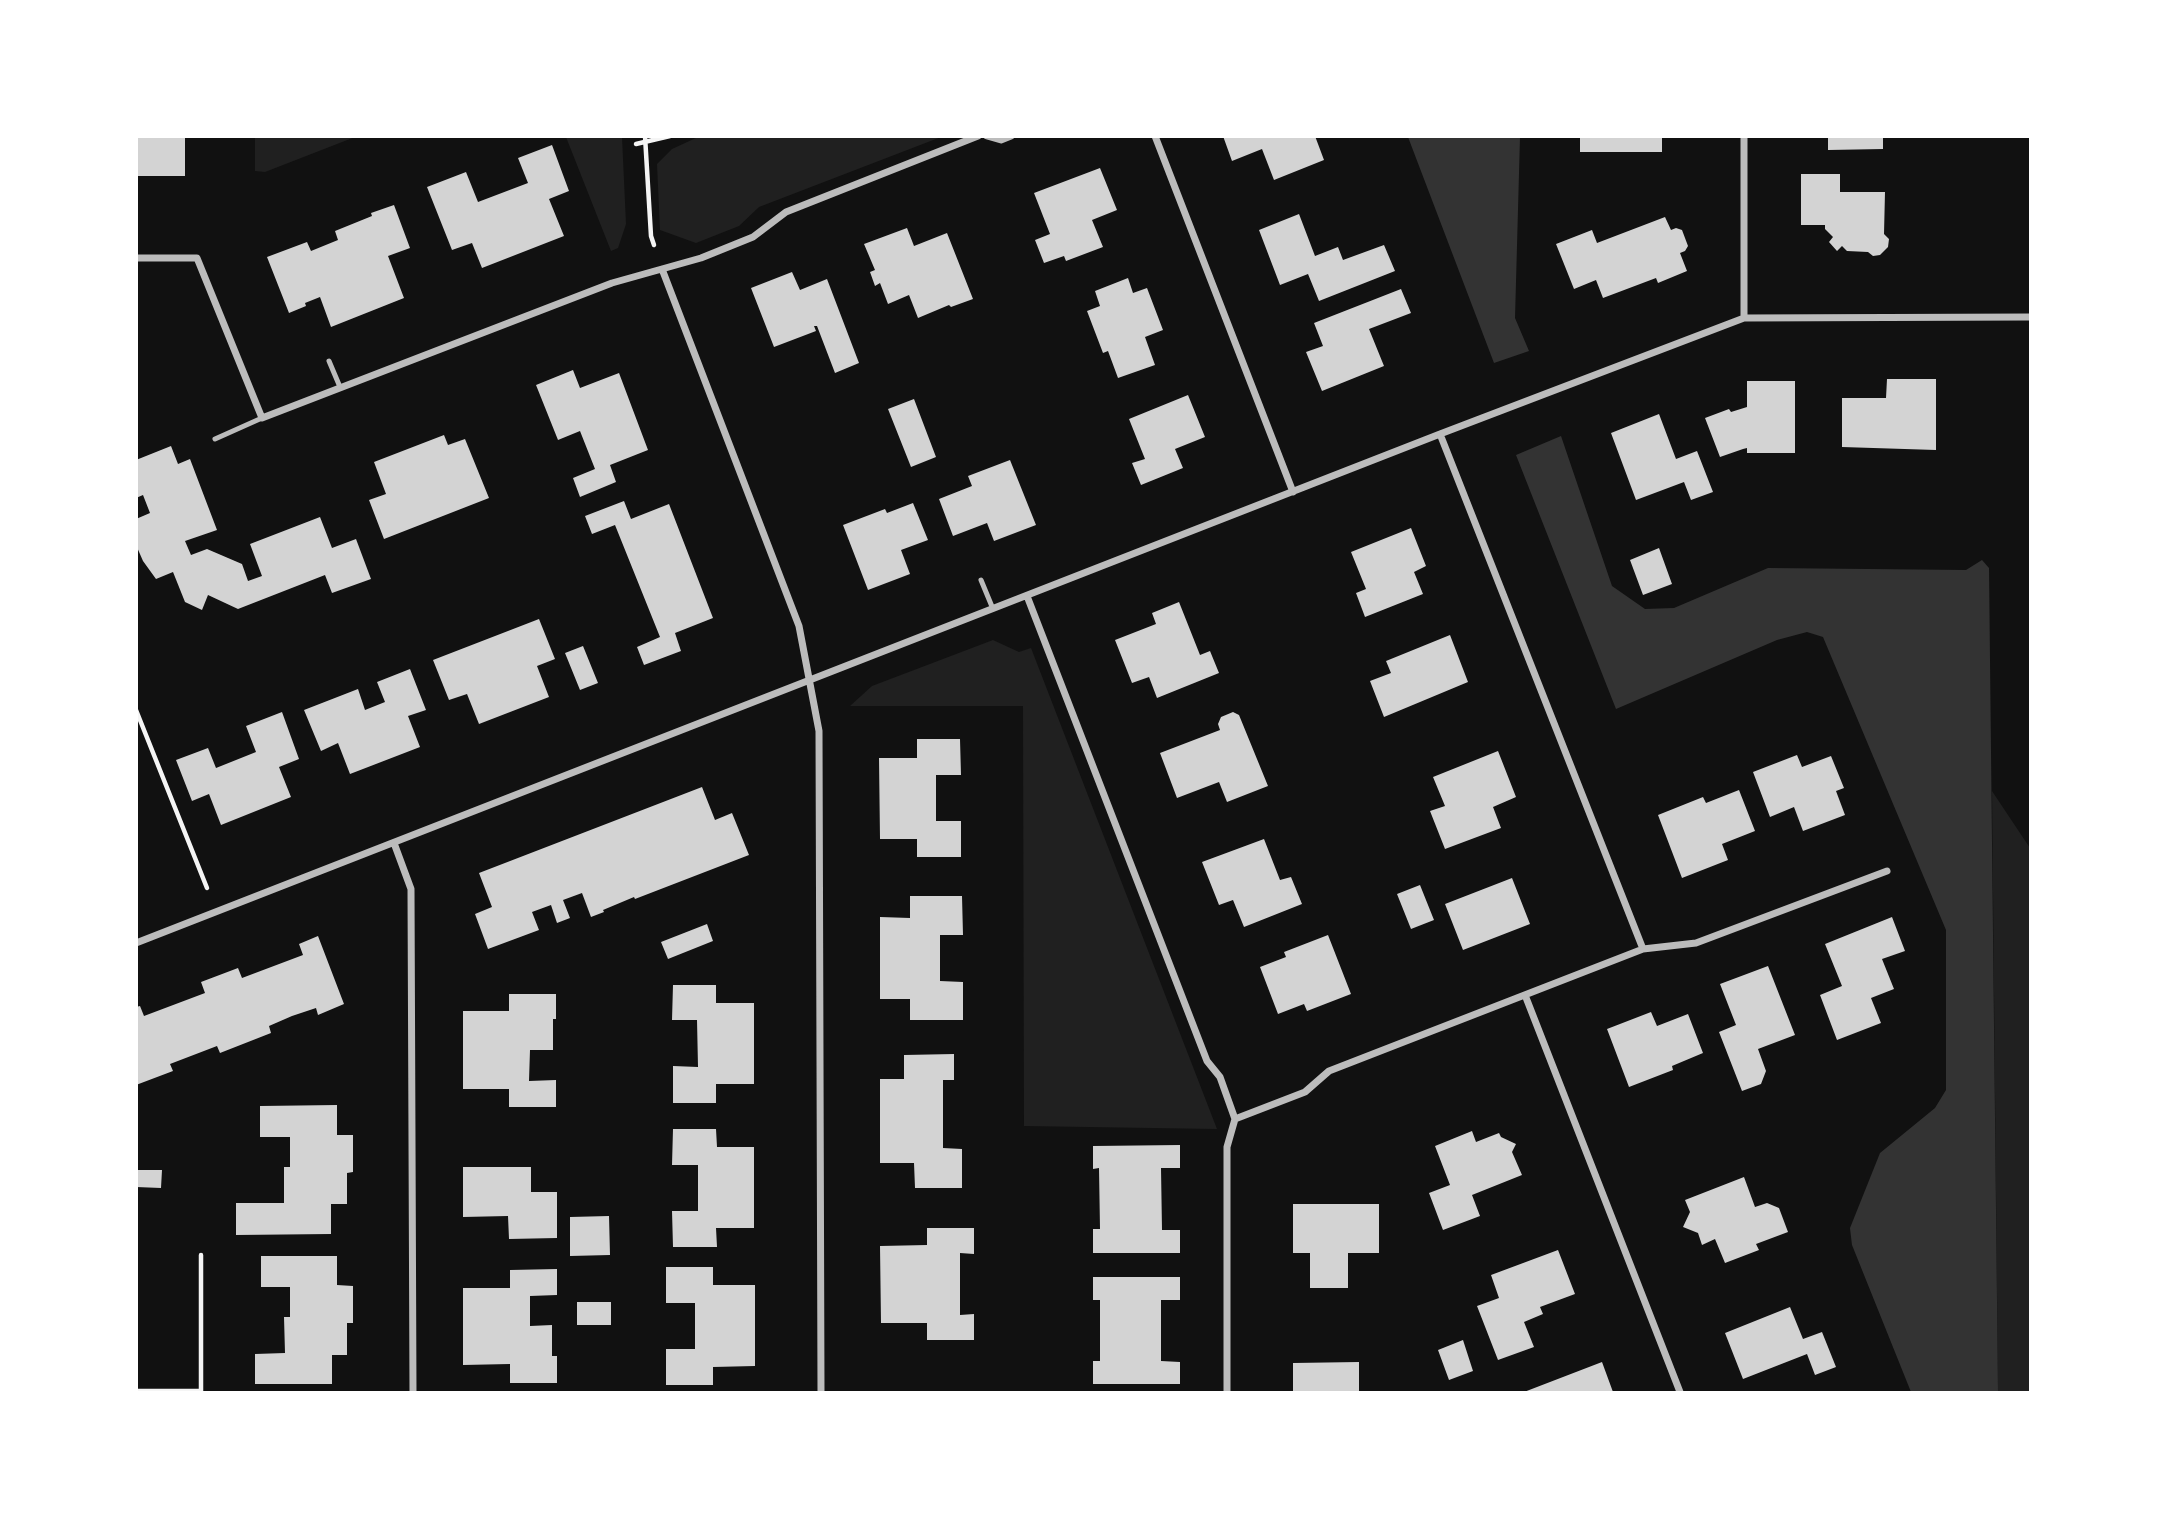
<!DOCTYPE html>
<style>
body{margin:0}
#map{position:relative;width:2167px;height:1529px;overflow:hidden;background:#111;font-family:"Noto Sans",sans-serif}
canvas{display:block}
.frame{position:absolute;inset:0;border:138px solid #fff;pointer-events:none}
</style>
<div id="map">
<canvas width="2167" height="1529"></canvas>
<div class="frame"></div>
</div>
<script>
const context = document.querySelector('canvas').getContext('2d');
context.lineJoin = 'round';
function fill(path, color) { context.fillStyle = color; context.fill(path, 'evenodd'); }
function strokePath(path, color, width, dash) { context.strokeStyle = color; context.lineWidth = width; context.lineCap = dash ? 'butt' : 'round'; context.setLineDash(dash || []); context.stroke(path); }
const green = new Path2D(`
 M 255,137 L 255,136 L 355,137 L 265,172 L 255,171 Z
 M 566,137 L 622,137 L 626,224 L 618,248 L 611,251 Z
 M 698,137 L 698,136 L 941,137 L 759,207 L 739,226 L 696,243 L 660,230 L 657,164 L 672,149 Z
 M 993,640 L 1019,652 L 1031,648 L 1217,1129 L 1024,1126 L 1023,706 L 850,706 L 872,686 Z
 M 1992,791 L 2030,848 L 2030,1392 L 1998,1392 Z`);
const water = new Path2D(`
 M 1408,137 L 1520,137 L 1515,318 L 1529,351 L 1494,363 Z
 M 1561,436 L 1612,586 L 1645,609 L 1674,608 L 1768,568 L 1966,570 L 1982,560 L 1989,568 L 1998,1392 L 1911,1392 L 1852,1245 L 1850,1228 L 1880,1153 L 1935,1108 L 1946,1090 L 1946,930 L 1823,637 L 1807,632 L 1777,640 L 1616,709 L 1516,455 Z`);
const building = new Path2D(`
 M 136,136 L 185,136 L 185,176 L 136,176 Z
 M 1223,136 L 1315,136 L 1324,160 L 1274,180 L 1262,149 L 1232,161 Z
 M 1580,136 L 1662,136 L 1662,152 L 1580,152 Z
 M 1828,136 L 1883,136 L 1883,149 L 1828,150 Z
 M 552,145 L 569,191 L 549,199 L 564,236 L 482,268 L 472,243 L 452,250 L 427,187 L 466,172 L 478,202 L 528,183 L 518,158 Z
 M 1100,168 L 1117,210 L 1092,220 L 1103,247 L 1066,261 L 1064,256 L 1044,263 L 1035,240 L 1050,234 L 1034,193 Z
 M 1801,174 L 1840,174 L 1840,192 L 1885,192 L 1884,234 L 1889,239 L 1888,247 L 1880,255 L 1873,256 L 1868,252 L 1847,251 L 1842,246 L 1837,251 L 1829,242 L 1833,237 L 1825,229 L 1825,225 L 1801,225 Z
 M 394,205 L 410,248 L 388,256 L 404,298 L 331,327 L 320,297 L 305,303 L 306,306 L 289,313 L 267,257 L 307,242 L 311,251 L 338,240 L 335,231 L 372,216 L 371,213 Z
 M 1299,214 L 1315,256 L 1338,247 L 1343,260 L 1384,245 L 1395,271 L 1319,301 L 1308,274 L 1280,285 L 1259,230 Z
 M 1665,217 L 1671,230 L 1676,228 L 1682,230 L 1688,246 L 1685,251 L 1680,253 L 1687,271 L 1658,283 L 1656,278 L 1603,298 L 1596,280 L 1574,289 L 1556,244 L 1592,230 L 1597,243 Z
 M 907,228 L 914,246 L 947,233 L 973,299 L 951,307 L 949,305 L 918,318 L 909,295 L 888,304 L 880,283 L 875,286 L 870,272 L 875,270 L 864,244 Z
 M 792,272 L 800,290 L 827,279 L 859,363 L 835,373 L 817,326 L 814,326 L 816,331 L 774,347 L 751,288 Z
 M 1128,278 L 1133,293 L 1147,288 L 1163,330 L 1145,337 L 1155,365 L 1118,378 L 1108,351 L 1103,353 L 1087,311 L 1100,306 L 1095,291 Z
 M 1401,289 L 1411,313 L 1369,329 L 1384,366 L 1322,391 L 1306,352 L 1323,346 L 1314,323 Z
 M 573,370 L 580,388 L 619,373 L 648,450 L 610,465 L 616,482 L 580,497 L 573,478 L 595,469 L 580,431 L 558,440 L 536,385 Z
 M 1887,379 L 1936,379 L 1936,450 L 1842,447 L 1842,398 L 1886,398 Z
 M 1747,381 L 1795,381 L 1795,453 L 1747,453 L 1747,448 L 1743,449 L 1720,457 L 1705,418 L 1729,409 L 1731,412 L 1747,407 Z
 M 1188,395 L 1205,437 L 1175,449 L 1183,468 L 1141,485 L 1132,463 L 1145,459 L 1129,419 Z
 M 914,399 L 936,457 L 911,467 L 888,409 Z
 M 1659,414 L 1676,459 L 1697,451 L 1713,492 L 1691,500 L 1684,482 L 1636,500 L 1611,433 Z
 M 444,435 L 448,445 L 465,439 L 489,498 L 384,539 L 369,500 L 386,494 L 374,462 Z
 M 171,446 L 178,464 L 190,459 L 217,530 L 185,541 L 191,555 L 207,549 L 242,564 L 248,581 L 262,576 L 250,544 L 320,517 L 332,548 L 356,539 L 371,579 L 332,593 L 325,575 L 238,609 L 208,595 L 202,610 L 185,602 L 173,572 L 156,579 L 143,561 L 136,545 L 136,519 L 150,513 L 143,495 L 136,498 L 136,460 Z
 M 1010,460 L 1036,525 L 994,541 L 987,523 L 953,536 L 939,499 L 972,486 L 968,476 Z
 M 624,501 L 631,519 L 669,504 L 713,618 L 675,633 L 681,651 L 644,665 L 637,647 L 660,637 L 615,525 L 592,534 L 585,516 Z
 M 913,503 L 928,540 L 901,550 L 910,574 L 868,590 L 843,525 L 885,509 L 887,513 Z
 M 1411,528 L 1426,566 L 1414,572 L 1423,594 L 1365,617 L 1356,593 L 1366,589 L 1351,552 Z
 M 1659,548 L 1672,584 L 1643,595 L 1630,560 Z
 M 1179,602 L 1200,655 L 1210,651 L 1219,673 L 1157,698 L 1149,677 L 1132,683 L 1115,640 L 1156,624 L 1152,613 Z
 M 539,619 L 555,659 L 537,666 L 549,697 L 479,724 L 467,694 L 449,700 L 433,660 Z
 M 1450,635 L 1468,682 L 1384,717 L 1370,681 L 1391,673 L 1386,661 Z
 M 583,646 L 598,683 L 580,690 L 565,653 Z
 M 410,669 L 426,710 L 408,716 L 420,747 L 350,774 L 338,743 L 321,751 L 304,710 L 358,689 L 365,710 L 385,702 L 377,682 Z
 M 282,712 L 299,759 L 279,767 L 291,797 L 221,825 L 209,794 L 192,801 L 176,760 L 208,748 L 216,768 L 256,752 L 246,726 Z
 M 1233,712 L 1239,715 L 1268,786 L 1227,802 L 1219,782 L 1177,798 L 1160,753 L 1220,730 L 1218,724 L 1221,717 Z
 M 917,739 L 960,739 L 961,775 L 936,775 L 936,821 L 961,821 L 961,857 L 917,857 L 917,839 L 880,839 L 879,758 L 917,758 Z
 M 1498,751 L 1516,797 L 1493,807 L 1501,828 L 1445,849 L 1430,811 L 1445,806 L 1433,777 Z
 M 1797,755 L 1802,767 L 1831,756 L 1844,788 L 1836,791 L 1845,815 L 1803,831 L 1794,807 L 1770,817 L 1753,772 Z
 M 702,787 L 715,820 L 732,813 L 749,855 L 635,899 L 634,897 L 603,910 L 604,912 L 591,917 L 582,893 L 563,900 L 570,918 L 557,923 L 551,905 L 532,912 L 539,930 L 488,949 L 475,914 L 492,907 L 479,873 Z
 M 1739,790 L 1755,831 L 1722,844 L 1728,860 L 1682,878 L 1658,815 L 1703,797 L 1706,803 Z
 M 1264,839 L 1280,880 L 1291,877 L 1302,904 L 1244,927 L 1233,900 L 1219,905 L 1202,862 Z
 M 1512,878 L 1530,924 L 1463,950 L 1445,904 Z
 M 1420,885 L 1434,920 L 1411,929 L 1397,894 Z
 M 910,896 L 962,896 L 963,935 L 940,935 L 940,981 L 963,982 L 963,1020 L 910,1020 L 910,999 L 880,999 L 880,917 L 910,918 Z
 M 1892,917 L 1905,951 L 1882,959 L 1894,989 L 1871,998 L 1881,1023 L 1837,1040 L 1820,995 L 1842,986 L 1825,944 Z
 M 707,924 L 713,941 L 668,959 L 661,942 Z
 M 1328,935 L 1351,994 L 1307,1011 L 1304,1004 L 1278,1014 L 1260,967 L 1286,957 L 1284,952 Z
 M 318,936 L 344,1004 L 318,1015 L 316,1008 L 292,1016 L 269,1026 L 271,1033 L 220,1053 L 217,1046 L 170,1064 L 173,1071 L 136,1085 L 136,1007 L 140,1006 L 144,1016 L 205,993 L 201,982 L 238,968 L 242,978 L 303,955 L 299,944 Z
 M 1768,966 L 1795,1035 L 1758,1049 L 1766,1071 L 1761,1084 L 1742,1091 L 1719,1032 L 1736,1025 L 1720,984 Z
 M 673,985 L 716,985 L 716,1003 L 754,1003 L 754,1084 L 716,1084 L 716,1103 L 673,1103 L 673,1066 L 698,1067 L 697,1020 L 672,1020 Z
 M 509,994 L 556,994 L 556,1019 L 553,1019 L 553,1050 L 530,1050 L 529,1081 L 556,1080 L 556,1107 L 509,1107 L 509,1089 L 463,1089 L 463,1011 L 509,1011 Z
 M 1651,1012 L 1657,1026 L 1688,1014 L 1703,1053 L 1672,1066 L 1673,1070 L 1629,1087 L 1607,1029 Z
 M 954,1054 L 954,1080 L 943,1080 L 943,1148 L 962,1149 L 962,1188 L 915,1188 L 914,1163 L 880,1163 L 880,1079 L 904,1079 L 904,1055 Z
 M 337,1105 L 337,1135 L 353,1135 L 353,1172 L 347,1173 L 347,1204 L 331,1204 L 331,1234 L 236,1235 L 236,1203 L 284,1203 L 284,1167 L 290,1167 L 290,1137 L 260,1137 L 260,1106 Z
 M 673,1129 L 716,1129 L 717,1147 L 754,1147 L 754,1228 L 716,1228 L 717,1247 L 673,1247 L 672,1211 L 698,1211 L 698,1165 L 672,1165 Z
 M 1472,1131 L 1476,1142 L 1499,1133 L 1501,1137 L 1516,1144 L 1512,1152 L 1522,1175 L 1472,1195 L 1480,1216 L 1443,1230 L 1429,1193 L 1450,1185 L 1435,1146 Z
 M 1180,1145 L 1180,1168 L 1161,1168 L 1162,1230 L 1180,1230 L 1180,1253 L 1093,1253 L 1093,1229 L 1100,1229 L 1099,1168 L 1093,1169 L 1093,1146 Z
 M 463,1167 L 531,1167 L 531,1192 L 557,1192 L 557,1238 L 509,1239 L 508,1216 L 463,1217 Z
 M 136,1170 L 162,1170 L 161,1188 L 136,1187 Z
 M 1744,1177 L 1755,1207 L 1767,1203 L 1779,1208 L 1788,1232 L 1756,1244 L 1759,1250 L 1725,1263 L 1715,1239 L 1702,1245 L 1698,1233 L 1683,1227 L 1690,1212 L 1685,1200 Z
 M 1293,1204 L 1379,1204 L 1379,1253 L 1348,1253 L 1348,1288 L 1310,1288 L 1310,1253 L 1293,1253 Z
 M 609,1216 L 610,1255 L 570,1256 L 570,1217 Z
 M 927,1228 L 974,1228 L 974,1254 L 960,1253 L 960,1315 L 974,1314 L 974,1340 L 927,1340 L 927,1323 L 881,1323 L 880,1246 L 927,1245 Z
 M 1558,1250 L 1575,1294 L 1540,1307 L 1543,1314 L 1524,1322 L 1534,1347 L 1498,1360 L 1477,1306 L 1499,1298 L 1491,1275 Z
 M 261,1256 L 337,1256 L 337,1285 L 353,1286 L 353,1323 L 347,1323 L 347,1355 L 332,1355 L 332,1384 L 255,1384 L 255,1354 L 285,1353 L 284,1317 L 290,1317 L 290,1287 L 261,1287 Z
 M 666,1267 L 713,1267 L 713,1285 L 755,1285 L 755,1366 L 713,1367 L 713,1385 L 666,1385 L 666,1349 L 695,1349 L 695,1303 L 666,1303 Z
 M 557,1269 L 557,1295 L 530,1296 L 530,1326 L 552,1325 L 552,1356 L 557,1356 L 557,1383 L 510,1383 L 510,1364 L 463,1365 L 463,1288 L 510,1288 L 510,1270 Z
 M 1093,1277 L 1180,1277 L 1180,1300 L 1161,1300 L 1161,1361 L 1180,1362 L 1180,1384 L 1093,1384 L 1093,1361 L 1100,1361 L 1100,1300 L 1093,1300 Z
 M 577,1302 L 611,1302 L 611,1325 L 577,1325 Z
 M 1790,1307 L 1803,1339 L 1822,1332 L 1836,1367 L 1815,1375 L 1807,1354 L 1743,1379 L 1725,1333 Z
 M 1463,1340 L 1473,1371 L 1449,1380 L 1438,1350 Z
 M 1359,1362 L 1359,1392 L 1293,1392 L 1293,1363 Z
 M 1602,1362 L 1613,1392 L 1524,1392 Z`);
const path = new Path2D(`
 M 645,136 L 651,236 L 654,245
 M 636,144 L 670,136
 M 136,710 L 207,888
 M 136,1391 L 201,1391 L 201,1255`);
const service = new Path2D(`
 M 329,361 L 340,387
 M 215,439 L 262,418
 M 981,580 L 993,609`);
const minor = new Path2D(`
 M 987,136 L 1001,140 L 1011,136
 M 1155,136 L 1293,492
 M 1744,136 L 1744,318
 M 136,258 L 197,258 L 262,418 L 612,283 L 701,258 L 753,237 L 786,212 L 978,136
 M 662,269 L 799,626 L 819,731 L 821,1392
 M 1440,434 L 1643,949
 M 1027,596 L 1207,1061 L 1220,1077 L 1235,1119 L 1227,1147 L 1227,1392
 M 394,843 L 411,889 L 413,1392
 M 136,943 L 1440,434 L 1744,318 L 2030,317
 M 1525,995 L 1680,1392
 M 1235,1119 L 1305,1092 L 1329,1071 L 1643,949 L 1696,943 L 1887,871`);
fill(green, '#202020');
fill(water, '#333');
fill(building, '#d3d3d3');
strokePath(path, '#f5f5f5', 4.5);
strokePath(service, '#bcbcbc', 5);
strokePath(minor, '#bcbcbc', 7);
</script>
